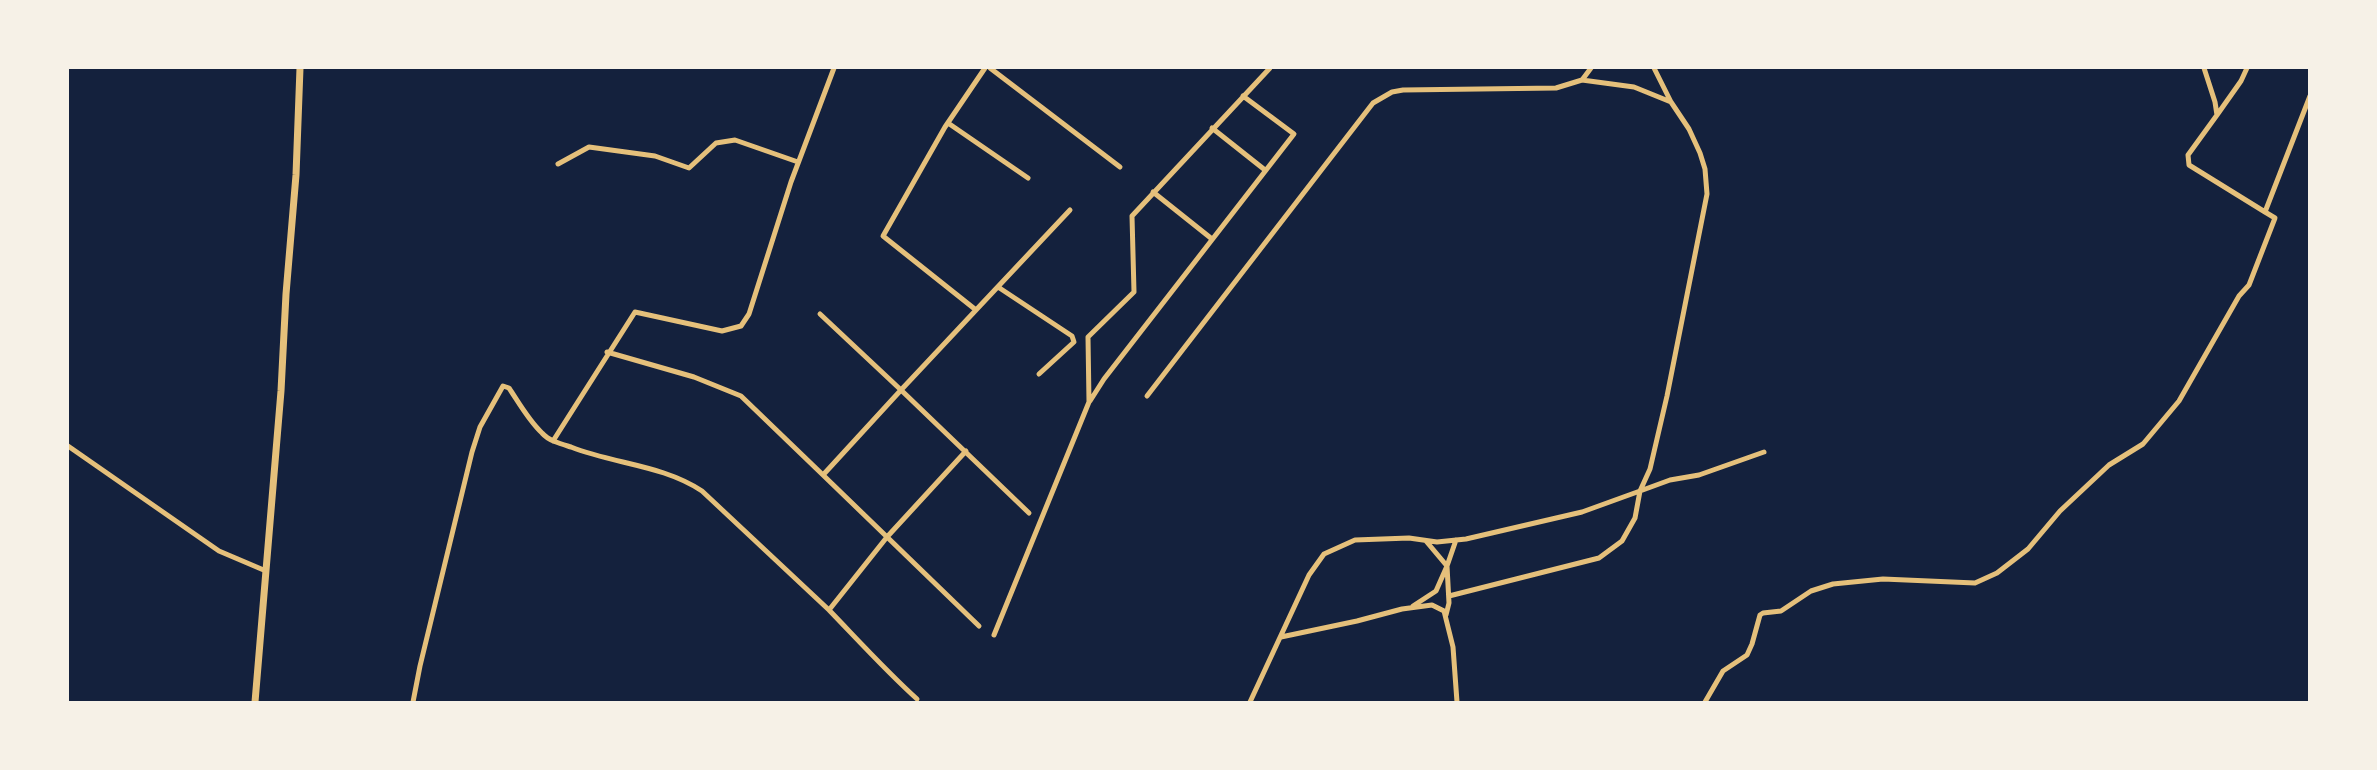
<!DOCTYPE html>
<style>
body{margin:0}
#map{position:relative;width:2377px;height:770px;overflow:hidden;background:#14213d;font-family:Karla,sans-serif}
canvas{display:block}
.frame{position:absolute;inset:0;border:69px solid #f6f1e7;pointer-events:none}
</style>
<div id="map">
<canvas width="2377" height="770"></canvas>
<div class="frame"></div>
</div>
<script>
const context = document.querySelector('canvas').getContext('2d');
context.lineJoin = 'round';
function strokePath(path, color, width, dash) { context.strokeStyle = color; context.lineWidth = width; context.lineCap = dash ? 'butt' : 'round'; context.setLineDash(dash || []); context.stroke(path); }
const minor = new Path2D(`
 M 990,68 L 1120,167
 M 1654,68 L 1671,102
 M 2204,68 L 2215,102 L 2217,115 L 2188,155 L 2189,165 L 2265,212
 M 2217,115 L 2241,81 L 2247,68
 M 948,123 L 1028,178
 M 1212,128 L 1265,170
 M 558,164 L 589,147 L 655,156 L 689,168 L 716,143 L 735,140 L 798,162
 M 1153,192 L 1212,239
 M 998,287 L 1072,336 L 1074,342 L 1039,374
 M 976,310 L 1070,210
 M 820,314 L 901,390 L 976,310 L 883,236 L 945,127 L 985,68
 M 607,352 L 694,377 L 741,396 L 823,475 L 901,390 L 1029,513
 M 1147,396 L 1373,103 L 1392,92 L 1403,90 L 1556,88 L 1582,80
 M 1090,401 L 1104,379 L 1294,134 L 1243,96
 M 553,441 L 635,312 L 722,331 L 741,326 L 749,314 L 791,182 L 834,68
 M 68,446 L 219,551 L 266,571
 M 823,475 L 979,626
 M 1449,596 L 1599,558 L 1622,541 L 1635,518 L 1640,491 L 1670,480 L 1699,475 L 1764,452
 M 1413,606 L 1436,591 L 1447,566 L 1426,541
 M 1446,615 L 1449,603 L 1447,566 L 1456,540
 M 994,635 L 1089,402 L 1088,337 L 1134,292 L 1132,216 L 1270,68
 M 1281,637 L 1357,621 L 1402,609 L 1432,605 L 1444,611 L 1453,647 L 1457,702
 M 917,699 C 886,671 858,640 829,610 L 887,537 L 966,451
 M 413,702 L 420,666 L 472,452 L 480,427 L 503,386 L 509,388 C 519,403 529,421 542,433 C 549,441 561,444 571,447 C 614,464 663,465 702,491 L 829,610
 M 1250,702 L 1309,575 L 1324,554 L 1355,540 L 1409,538 L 1437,542 L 1466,539 L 1582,512 L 1640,491 L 1650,469 L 1667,396 L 1707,194 L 1705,169 L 1700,153 L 1689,129 L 1671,102 L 1634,87 L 1582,80 L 1591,68
 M 1705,702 L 1723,671 L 1747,655 L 1752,644 L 1760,615 L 1763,613 L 1781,611 L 1811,591 L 1833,584 L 1883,579 L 1975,583 L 1997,573 L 2028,549 L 2060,511 L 2109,465 L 2143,444 L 2179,401 L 2239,296 L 2249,285 L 2275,218 L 2265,212 L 2310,96`);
const tertiary = new Path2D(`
 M 255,702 L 281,391 L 286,294 L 296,175 L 300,68`);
strokePath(minor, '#e5c07b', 5);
strokePath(tertiary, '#e5c07b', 7);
</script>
